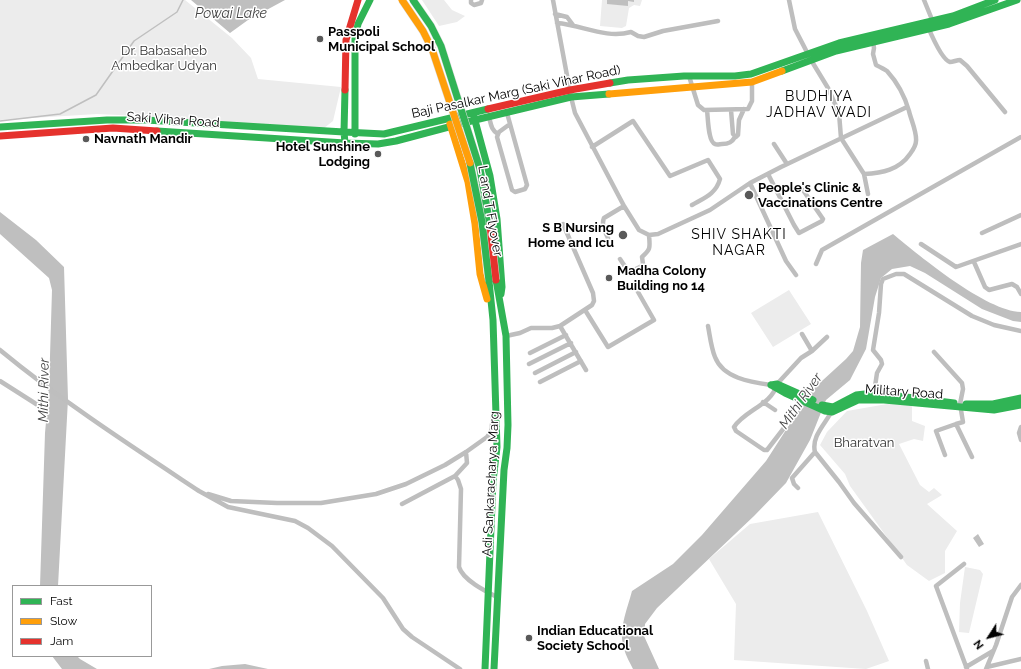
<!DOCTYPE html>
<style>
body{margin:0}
#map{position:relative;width:1021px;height:669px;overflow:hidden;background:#fff;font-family:Raleway,sans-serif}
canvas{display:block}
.legend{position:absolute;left:12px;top:585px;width:140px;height:72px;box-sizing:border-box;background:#fff;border:1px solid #999;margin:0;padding:5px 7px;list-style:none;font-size:12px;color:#000}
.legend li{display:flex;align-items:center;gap:8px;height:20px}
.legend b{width:20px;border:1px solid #999}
.north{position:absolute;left:969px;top:617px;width:40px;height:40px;-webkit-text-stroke:3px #fff;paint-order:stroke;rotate:234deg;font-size:11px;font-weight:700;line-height:16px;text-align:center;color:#000}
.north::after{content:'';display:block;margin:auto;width:14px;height:18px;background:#000;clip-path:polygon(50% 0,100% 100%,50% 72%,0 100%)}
</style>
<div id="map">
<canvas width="1021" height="669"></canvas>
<ul class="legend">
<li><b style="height:5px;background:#30b455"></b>Fast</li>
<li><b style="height:5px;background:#ff9f0a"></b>Slow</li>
<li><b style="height:5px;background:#e5322d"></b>Jam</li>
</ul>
<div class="north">N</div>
</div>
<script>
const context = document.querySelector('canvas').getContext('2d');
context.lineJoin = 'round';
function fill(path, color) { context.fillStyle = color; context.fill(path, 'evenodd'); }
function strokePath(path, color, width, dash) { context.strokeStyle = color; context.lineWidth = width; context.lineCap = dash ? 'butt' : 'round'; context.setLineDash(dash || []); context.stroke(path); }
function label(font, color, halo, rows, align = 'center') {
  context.font = font + ' Raleway,sans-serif'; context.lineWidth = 3; context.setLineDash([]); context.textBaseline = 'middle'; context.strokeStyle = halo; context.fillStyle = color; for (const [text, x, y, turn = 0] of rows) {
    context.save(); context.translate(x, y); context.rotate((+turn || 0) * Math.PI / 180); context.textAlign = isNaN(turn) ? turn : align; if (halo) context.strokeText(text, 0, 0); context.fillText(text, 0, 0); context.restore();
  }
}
const green = new Path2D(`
 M 0,0 L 185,0 L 232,38 L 251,58 L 258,79 L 341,87 L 333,121 L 319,132 L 301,132 L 160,117 L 97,114 L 0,120 Z
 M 422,0 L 444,0 L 452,10 L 465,16 L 457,22 L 439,26 Z
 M 602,0 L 642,0 L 640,6 L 634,5 L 629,8 L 626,26 L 622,28 L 600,26 Z
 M 789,290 L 811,324 L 773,347 L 751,313 Z
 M 887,404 L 912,405 L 912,421 L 925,426 L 923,441 L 914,439 L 899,444 L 920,485 L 929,492 L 934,488 L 942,495 L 927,504 L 957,531 L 945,551 L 945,573 L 929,581 L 907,565 L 850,486 L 845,474 L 820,445 L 827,432 L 847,411 Z
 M 818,512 L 867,611 L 889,661 L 866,669 L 734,660 L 736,604 L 709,559 L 750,524 Z
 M 965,567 L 980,570 L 983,574 L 969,633 L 959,632 L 960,603 Z`);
const water = new Path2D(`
 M 191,0 L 285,0 L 248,20 L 230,33 Z
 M 607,0 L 634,0 L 634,2 L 628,1 L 628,6 L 607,4 Z
 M 0,212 L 36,240 L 64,267 L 68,399 L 58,586 L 40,586 L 45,433 L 49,389 L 52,290 L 49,278 L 0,234 Z
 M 893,234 C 921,257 986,311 1021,312 L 1021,322 L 1013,321 L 982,309 L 925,273 L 910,266 L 892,269 L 881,278 L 875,297 L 866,349 L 850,380 L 826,400 L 810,440 L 786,483 L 754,516 L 657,608 L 645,624 L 644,636 L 659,669 L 633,669 C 630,663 626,656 624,649 C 618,630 627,610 632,591 L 673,564 L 702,535 L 766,461 L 811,391 L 846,359 L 853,351 L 860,327 L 861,263 L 863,250 Z
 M 978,534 L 984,544 L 979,547 L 973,538 Z
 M 52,656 L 77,656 L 80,659 L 97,669 L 62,669 Z
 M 245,664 L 268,669 L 209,669 L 222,666 Z`);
const stream = new Path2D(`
 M 0,121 L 60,114 L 96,95 L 134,41 L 177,12 L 183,0`);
const street = new Path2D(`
 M 471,0 L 471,3 L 474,5 L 481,3 L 482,0
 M 553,0 L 571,97 L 575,113 L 624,206 L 639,230 L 649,235
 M 789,0 L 795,29 L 811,60 L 828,88 L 839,113 L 841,138 L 864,174 C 882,173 899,170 910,154 C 913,150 916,146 916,141 C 917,132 911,120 909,111 C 905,97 897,82 887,71 C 884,69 880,67 876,65 L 873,54 L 874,48 L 873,41
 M 924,0 L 933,22
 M 555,14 L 567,17 L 573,25
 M 557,23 C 582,25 605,39 631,32 L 638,36 L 644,37 L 663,31 L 718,21
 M 928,27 C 931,34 942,60 950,62 C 953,62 957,60 960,60 L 967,66 L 1005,112
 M 689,76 L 698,105 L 704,110 L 748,109 L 752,101 L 752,82
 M 707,110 C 708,117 708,142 715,144 C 717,145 720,144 722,144 C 729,144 732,142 735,137
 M 731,110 L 733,134 L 736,137 L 738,135 L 739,120 L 744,109
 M 507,113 L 527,185 L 525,189 L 515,192 L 512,190 L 497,137 L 499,132 L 510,124
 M 489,117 C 491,124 491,130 498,134
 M 774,144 L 787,164
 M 592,147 L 633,121 L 670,176 L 708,160 L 720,179 C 716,194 704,198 692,205
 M 768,174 L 794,225 L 799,233 L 822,221 L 823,219 L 803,190
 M 864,174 L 868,194
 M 750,183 L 786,261 L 796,275
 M 982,233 L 1021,215
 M 649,235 L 658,234 L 710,210 L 750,183 L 781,167 L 907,107
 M 608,238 C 605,232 601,225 604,218 L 624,206
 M 921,244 L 956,267 L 1021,244
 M 620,259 L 628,271 L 630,272 L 642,266 L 643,264 L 642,257 C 651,249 650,248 649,235
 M 974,262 L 985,287 L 989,290 L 1012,284 L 1017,287 L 1021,294
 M 816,264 L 822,250 L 1021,137
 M 585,310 L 608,347 L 654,320 L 638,292
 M 560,326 L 586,370
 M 708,326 C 710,336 711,347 715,357 C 723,378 750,382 771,385
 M 802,334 L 812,351
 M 506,336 L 520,333 L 531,328 L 552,328 L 560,326 L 592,305 L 594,301 L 593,293 L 563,224
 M 0,350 C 63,402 131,446 199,491 L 228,507 L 295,521 L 308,528 L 332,546 L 383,598 L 403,629 L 412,637 L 460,669
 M 934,352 L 962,383 L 963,389 L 960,404 L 963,422 L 956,424 L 972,457
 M 530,353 L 566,335
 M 529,364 L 571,343
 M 535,373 L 576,352
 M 0,381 L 44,409
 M 540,382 L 581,361
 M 874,393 L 877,373 L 882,364 L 881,360 L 873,350 L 879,313 L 881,284 L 883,279 L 896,274 L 904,274 L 972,316 L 994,325 L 1021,331
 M 763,402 L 775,410
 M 832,411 C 825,424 811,437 815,452 L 839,482 L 854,503 L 901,557
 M 1021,427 L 1019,433 L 1021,440
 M 784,428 L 767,450 L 764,450 L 736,431 L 734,427 C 745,410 772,405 777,384 L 801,358 L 812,351 L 827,337
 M 945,455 L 936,431 L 956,424
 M 455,476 L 467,463 L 466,452
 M 798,488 L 794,484 L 792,478 L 815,452
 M 208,494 L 231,501 L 277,503 L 321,503 L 376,494 L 406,484 L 445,465 L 466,452 L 487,437 L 491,432 L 493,417 L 495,412
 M 402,504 L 455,476 L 458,480 L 461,489 L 459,567 C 463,580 485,591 497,597
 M 964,564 L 936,586 L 967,669
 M 926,661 L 928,669
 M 966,667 L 993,651
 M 987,667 L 1021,659
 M 986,669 L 996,645 L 1012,597 L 1021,585`);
const fast = new Path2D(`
 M 782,71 L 836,51 L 949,24 L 1017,0
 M 610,83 L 628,80 L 684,76 L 735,76 L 751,74 L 839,43 L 953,16 L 995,0
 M 488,109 L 384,134 L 344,132 L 345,143 L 378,144 L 396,141 L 475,120 L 571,97 L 609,94
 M 474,117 L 490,176 L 497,219 L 502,287 L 501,294
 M 0,127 L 107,120 L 146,120 L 344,132 L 345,90
 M 157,131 L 345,143
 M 355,134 L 355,39 L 358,24 L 370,0
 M 771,385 L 785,393 L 825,411 L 832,412 L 858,400 L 884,400 L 994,410 L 1021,405
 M 771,385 L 777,384 L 813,400
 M 966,404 L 993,404 L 1021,398
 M 822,405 L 833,407 L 856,395 L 874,393 L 954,403
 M 485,669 L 493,481 L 497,447 L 493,320 L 489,281
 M 494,669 L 504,470 L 507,448 L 508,425 L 506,336 L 496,280`);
const slow = new Path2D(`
 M 609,94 L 752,82 L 782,71
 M 450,124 L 468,182 L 475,224 L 480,274 L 487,299`);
const jam = new Path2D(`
 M 345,90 L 346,40 L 358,0
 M 488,109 L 570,90 L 610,83
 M 0,136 L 113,128 L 157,131`);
const fastBridge = new Path2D(`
 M 413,0 L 431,26 L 441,46 L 480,169 L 490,225
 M 470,163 L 482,222 L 489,281`);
const slowBridge = new Path2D(`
 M 402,0 L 423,31 L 432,49 L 470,163`);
const jamBridge = new Path2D(`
 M 490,225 L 496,280`);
const markers = [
 [320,39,4,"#595959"],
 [86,139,4,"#595959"],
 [378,154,4,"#595959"],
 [749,195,5,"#595959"],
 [623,235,5,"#595959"],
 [609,278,4,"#595959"],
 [529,638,4,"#595959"]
];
const poiNames = [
 ["Passpoli",328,32],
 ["Municipal School",328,47],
 ["Navnath Mandir",94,139],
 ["Hotel Sunshine",370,147,"right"],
 ["Lodging",370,162,"right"],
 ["People's Clinic &",758,188],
 ["Vaccinations Centre",758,203],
 ["S B Nursing",614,228,"right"],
 ["Home and Icu",614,243,"right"],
 ["Madha Colony",617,271],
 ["Building no 14",617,286],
 ["Indian Educational",537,631],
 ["Society School",537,646]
];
const parkNames = [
 ["Dr. Babasaheb",164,51],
 ["Ambedkar Udyan",164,66],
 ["Bharatvan",864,443]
];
const streetNames = [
 ["Baji Pasalkar Marg (Saki Vihar Road)",516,92,-12],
 ["Saki Vihar Road",173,120,4],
 ["L and T Flyover",490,211,80],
 ["Military Road",904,392,4],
 ["Adi Sankaracharya Marg",491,484,-87]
];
const waterNames = [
 ["Powai Lake",231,14],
 ["Mithi River",44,390,-89],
 ["Mithi River",801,401,-55]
];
const neighbourhoodNames = [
 ["BUDHIYA",819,97],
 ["JADHAV WADI",819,113],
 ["SHIV SHAKTI",739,235],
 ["NAGAR",739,251]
];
fill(green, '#ececec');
fill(water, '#bfbfbf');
strokePath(stream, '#bfbfbf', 1.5);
strokePath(street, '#bebebe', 4.5);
strokePath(fast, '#30b455', 7);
strokePath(slow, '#ff9f0a', 7);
strokePath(jam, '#e5322d', 7);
strokePath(fastBridge, '#dbdbdb', 8, []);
strokePath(slowBridge, '#dbdbdb', 8, []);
strokePath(jamBridge, '#dbdbdb', 8, []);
strokePath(fastBridge, '#30b455', 7);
strokePath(slowBridge, '#ff9f0a', 7);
strokePath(jamBridge, '#e5322d', 7);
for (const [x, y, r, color] of markers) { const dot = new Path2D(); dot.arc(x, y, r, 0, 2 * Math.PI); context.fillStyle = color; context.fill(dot); strokePath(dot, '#fff', 1.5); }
label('bold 13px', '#000', '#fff', poiNames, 'left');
label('13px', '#333', '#fff', parkNames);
label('13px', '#000', '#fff', streetNames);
label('italic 14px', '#444', '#fff', waterNames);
context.letterSpacing = '1px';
label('14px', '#000', '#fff', neighbourhoodNames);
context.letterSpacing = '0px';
</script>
